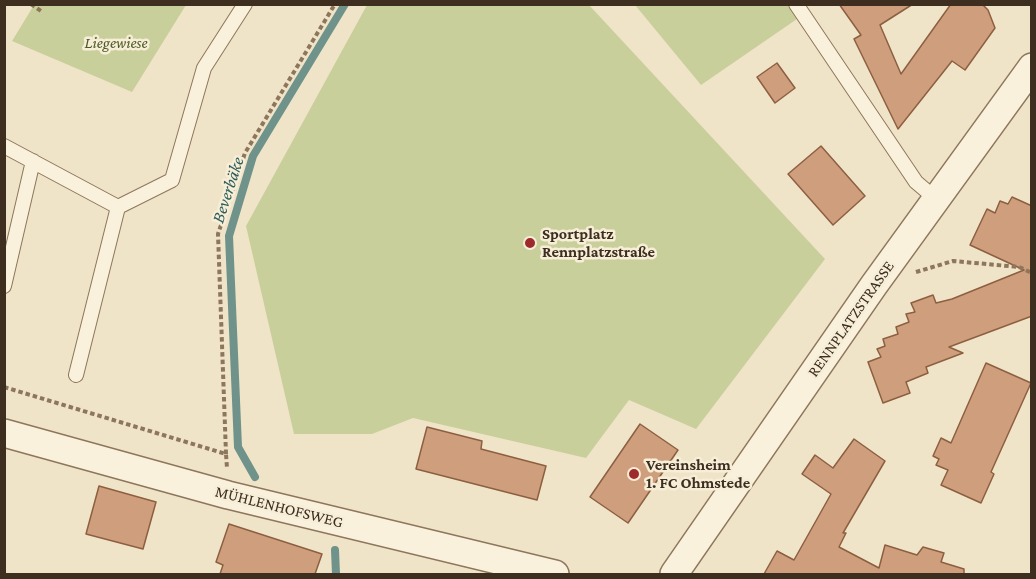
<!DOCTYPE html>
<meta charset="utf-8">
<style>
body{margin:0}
#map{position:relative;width:1036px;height:579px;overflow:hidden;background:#f0e4c8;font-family:"Crimson Pro",serif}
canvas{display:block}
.frame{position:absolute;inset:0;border:6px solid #3d2e20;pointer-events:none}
</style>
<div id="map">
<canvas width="1036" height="579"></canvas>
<div class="frame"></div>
</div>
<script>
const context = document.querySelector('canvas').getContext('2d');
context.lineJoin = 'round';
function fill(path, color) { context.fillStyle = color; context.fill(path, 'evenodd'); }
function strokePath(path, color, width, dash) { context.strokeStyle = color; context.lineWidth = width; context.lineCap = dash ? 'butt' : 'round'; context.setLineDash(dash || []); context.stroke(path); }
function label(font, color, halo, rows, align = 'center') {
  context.font = font + ' "Crimson Pro",serif'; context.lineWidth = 5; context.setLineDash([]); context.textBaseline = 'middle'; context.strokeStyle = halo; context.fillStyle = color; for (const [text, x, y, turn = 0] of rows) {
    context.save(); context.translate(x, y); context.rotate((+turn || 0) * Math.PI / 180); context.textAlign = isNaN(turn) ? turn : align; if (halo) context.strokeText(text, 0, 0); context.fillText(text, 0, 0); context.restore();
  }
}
const green = new Path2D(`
 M 34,5 L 34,4 L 186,5 L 132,92 L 12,41 Z
 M 367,5 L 589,5 L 825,259 L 696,429 L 629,400 L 586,458 L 413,418 L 372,434 L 294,434 L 246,226 Z
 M 635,5 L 788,5 L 797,19 L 701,85 Z`);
const stream = new Path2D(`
 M 255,477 L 238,447 L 229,236 L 253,156 L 345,4
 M 335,550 L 336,574`);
const building = new Path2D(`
 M 839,4 L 913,4 L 880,25 L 901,74 L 951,4 L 982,4 L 988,10 L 995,28 L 965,70 L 952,61 L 898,129 L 854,39 L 861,35 Z
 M 777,63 L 795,88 L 775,103 L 757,77 Z
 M 821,146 L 865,196 L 833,225 L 788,174 Z
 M 1012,197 L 1032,206 L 1032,316 L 949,347 L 963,353 L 926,367 L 928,373 L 906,382 L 910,393 L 883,403 L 868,362 L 881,357 L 877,349 L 885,346 L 883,339 L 898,334 L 896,327 L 909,322 L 906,314 L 915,312 L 911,303 L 933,295 L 936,303 L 952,299 L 1024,270 L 970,245 L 987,209 L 995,213 L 1000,201 L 1008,204 Z
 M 986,363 L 1031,383 L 991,472 L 994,474 L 981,503 L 941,485 L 948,470 L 936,465 L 939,459 L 933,456 L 941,438 L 951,443 Z
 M 640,424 L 678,450 L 628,523 L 590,497 Z
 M 427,427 L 482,441 L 481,449 L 546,466 L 537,500 L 416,469 Z
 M 854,439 L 885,461 L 843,533 L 846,533 L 839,547 L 879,568 L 885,545 L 917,555 L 923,547 L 944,553 L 941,562 L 964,569 L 964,574 L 764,574 L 777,551 L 794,560 L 831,494 L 802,474 L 815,455 L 833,468 Z
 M 99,486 L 156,502 L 143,549 L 86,534 Z
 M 229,524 L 322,554 L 315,574 L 220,574 L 223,565 L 216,562 Z`);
const path = new Path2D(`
 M 31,4 L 41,11
 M 916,272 L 953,261 L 1019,267 L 1032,273
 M 4,387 L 226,454 L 227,468
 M 226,454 L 218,234 L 245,153 L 335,4`);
const lane = new Path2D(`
 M 796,4 L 916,182 L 936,199
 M 4,146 L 118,207 L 172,180 L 204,68 L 245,4
 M 4,286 L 33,161
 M 76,375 L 118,207`);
const street = new Path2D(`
 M 4,433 L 228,495 L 555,574
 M 674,574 L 874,285 L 1032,67`);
const markers = [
 [530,243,6,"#9e2a2b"],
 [634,474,6,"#9e2a2b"]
];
const parkNames = [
 ["Liegewiese",116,43]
];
const poiNames = [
 ["Sportplatz",542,234],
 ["Rennplatzstraße",542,252],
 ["Vereinsheim",646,465],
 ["1. FC Ohmstede",646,483]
];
const streetNames = [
 ["RENNPLATZSTRASSE",851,319,-55],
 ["MÜHLENHOFSWEG",279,507,14]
];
const waterNames = [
 ["Beverbäke",228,190,-72]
];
fill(green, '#c9cf9b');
strokePath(stream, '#6f938a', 8);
fill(building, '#cf9f7d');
strokePath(building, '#8d5f41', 1.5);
strokePath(lane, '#8d765c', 16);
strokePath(street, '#8d765c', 30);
strokePath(path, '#8d765c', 4, [4.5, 3]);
strokePath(lane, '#faf1dc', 14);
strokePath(street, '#faf1dc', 27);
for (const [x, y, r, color] of markers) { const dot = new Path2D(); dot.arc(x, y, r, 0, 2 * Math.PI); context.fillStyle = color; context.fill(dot); strokePath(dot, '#f7eed8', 2); }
label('italic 16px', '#4d5a26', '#f7eed8', parkNames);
label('bold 16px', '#3d2e20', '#f7eed8', poiNames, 'left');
label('16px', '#3d2e20', '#f7eed8', streetNames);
label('italic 18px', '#2f5d5a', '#f7eed8', waterNames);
</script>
